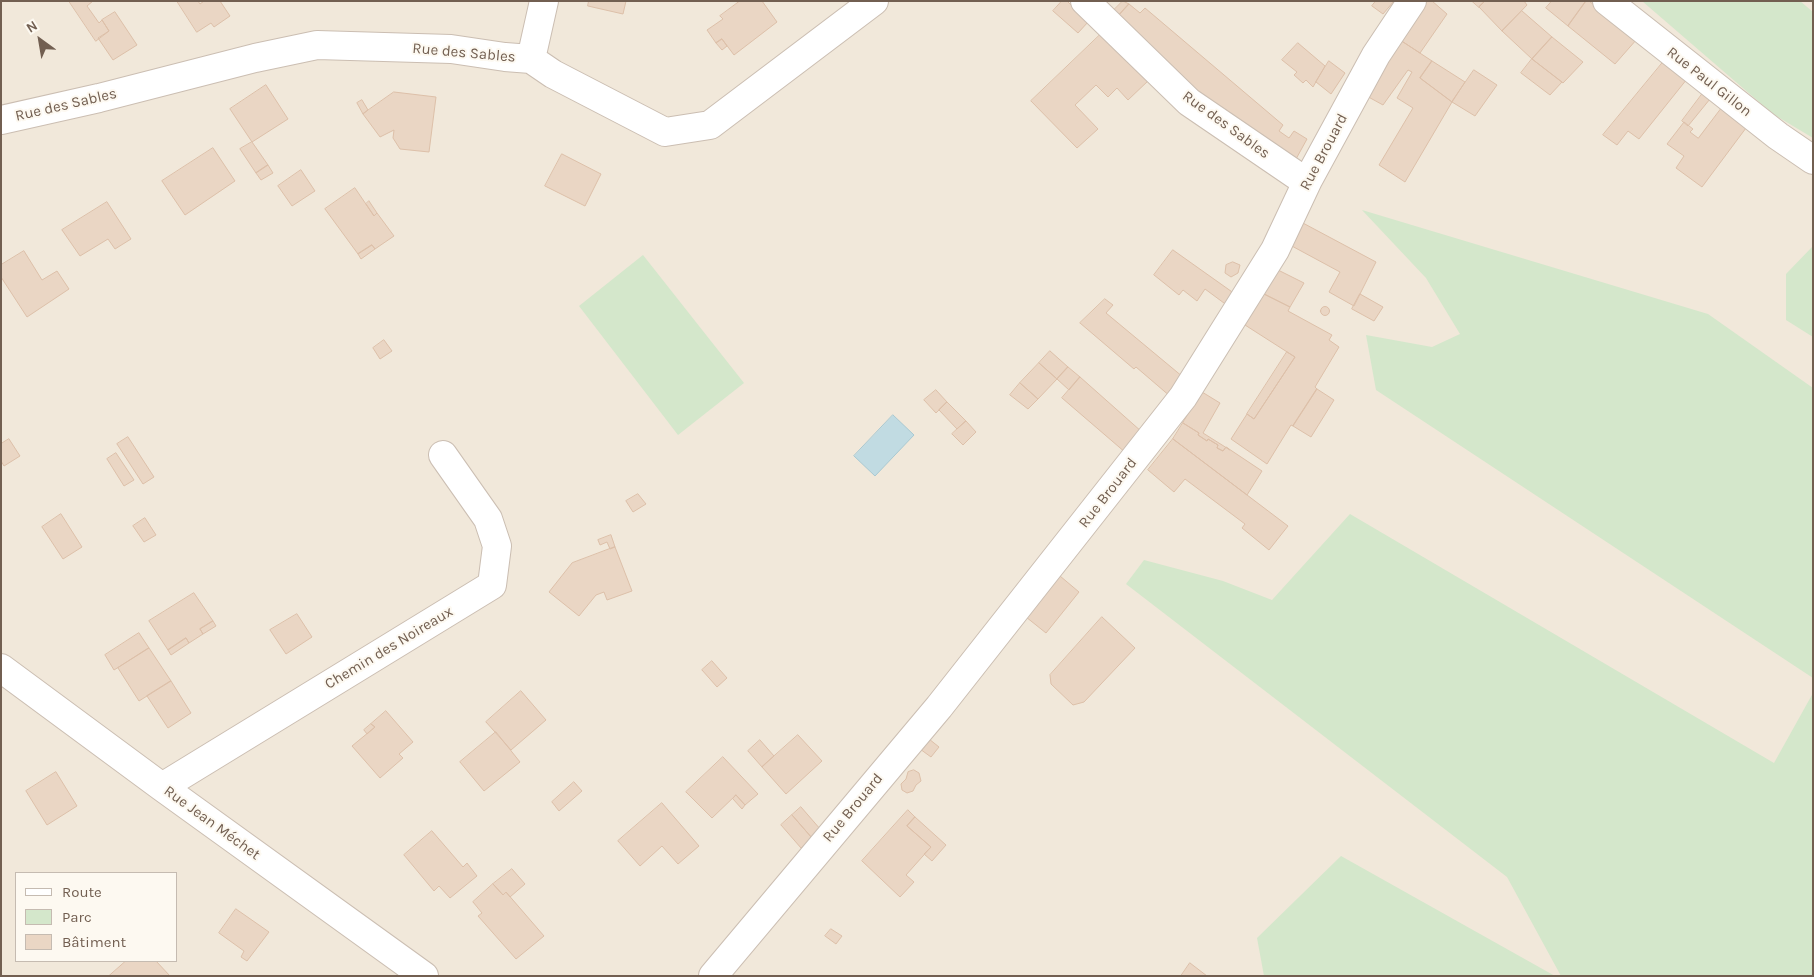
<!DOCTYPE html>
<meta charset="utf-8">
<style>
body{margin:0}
#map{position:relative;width:1814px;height:977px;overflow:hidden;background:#faf5eb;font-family:Karla,sans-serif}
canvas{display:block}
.frame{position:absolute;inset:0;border:2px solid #725f51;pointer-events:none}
.legend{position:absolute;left:15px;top:872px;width:162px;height:90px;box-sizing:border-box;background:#fdf9f1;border:1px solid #c5bbb1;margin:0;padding:6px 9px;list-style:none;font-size:15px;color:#725f51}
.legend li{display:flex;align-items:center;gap:10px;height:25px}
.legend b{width:25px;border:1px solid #c5bbb1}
.north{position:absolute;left:15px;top:15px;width:50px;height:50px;-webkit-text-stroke:4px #fdf9f1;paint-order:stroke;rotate:328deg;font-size:14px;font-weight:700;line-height:20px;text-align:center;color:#725f51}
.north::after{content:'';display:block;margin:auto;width:18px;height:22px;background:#725f51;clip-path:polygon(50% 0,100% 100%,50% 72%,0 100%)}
</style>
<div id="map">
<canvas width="1814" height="977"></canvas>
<div class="frame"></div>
<ul class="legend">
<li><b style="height:6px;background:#fff"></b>Route</li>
<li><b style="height:14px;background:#d4e7cb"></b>Parc</li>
<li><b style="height:14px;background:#ead6c4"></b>Bâtiment</li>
</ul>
<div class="north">N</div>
</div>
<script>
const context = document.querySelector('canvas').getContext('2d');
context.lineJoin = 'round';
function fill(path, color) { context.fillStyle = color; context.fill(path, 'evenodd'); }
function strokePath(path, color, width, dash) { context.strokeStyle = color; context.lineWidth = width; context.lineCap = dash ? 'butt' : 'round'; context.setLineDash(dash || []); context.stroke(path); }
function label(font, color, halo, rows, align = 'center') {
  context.font = font + ' Karla,sans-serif'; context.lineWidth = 4; context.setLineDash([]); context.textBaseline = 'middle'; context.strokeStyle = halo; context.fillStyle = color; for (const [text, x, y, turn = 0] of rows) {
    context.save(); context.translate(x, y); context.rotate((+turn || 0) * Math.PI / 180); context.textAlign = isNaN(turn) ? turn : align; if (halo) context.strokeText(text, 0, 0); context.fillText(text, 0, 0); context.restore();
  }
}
const residential = new Path2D(`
 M 1,1 L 1813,1 L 1813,976 L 1,976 ZM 16,873 L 176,873 L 176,961 L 16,961 Z`);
const green = new Path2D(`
 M 1642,1 L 1800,1 L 1813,12 L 1813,138 L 1773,114 Z
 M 1362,210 L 1708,314 L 1813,388 L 1813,678 L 1376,390 L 1366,335 L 1432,347 L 1460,334 L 1426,278 Z
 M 1813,246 L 1813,337 L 1786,320 L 1786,274 Z
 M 643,255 L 744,383 L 678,435 L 579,306 Z
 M 1350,514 L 1774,763 L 1813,693 L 1813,976 L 1561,976 L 1507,877 L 1126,584 L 1144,560 L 1223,581 L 1272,600 Z
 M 1341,856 L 1555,976 L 1264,976 L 1257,938 Z`);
const water = new Path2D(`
 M 893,415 L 914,435 L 875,476 L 854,456 Z`);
const building = new Path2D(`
 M 69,1 L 93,1 L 87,6 L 99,23 L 102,20 L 109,31 L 96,41 Z
 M 177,1 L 198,1 L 200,4 L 204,1 L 220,1 L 230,16 L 214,27 L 211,23 L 197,32 Z
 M 589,1 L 626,1 L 623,14 L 588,6 Z
 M 740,1 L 762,1 L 777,22 L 734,55 L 722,39 L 716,43 L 707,30 L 723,19 L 720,16 Z
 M 1062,1 L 1067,1 L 1088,22 L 1078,33 L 1053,11 Z
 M 1123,1 L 1129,4 L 1119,15 L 1113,11 Z
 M 1376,1 L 1394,1 L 1383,14 L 1372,6 Z
 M 1423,1 L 1432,1 L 1447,14 L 1420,53 L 1397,38 Z
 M 1472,1 L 1485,1 L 1479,7 Z
 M 1485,1 L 1524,1 L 1527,5 L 1502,31 L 1479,7 Z
 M 1552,1 L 1586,1 L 1568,26 L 1546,8 Z
 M 1586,1 L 1589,1 L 1637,39 L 1615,64 L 1568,26 Z
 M 1129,4 L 1140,13 L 1145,8 L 1283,125 L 1279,131 L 1289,138 L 1294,131 L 1307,139 L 1296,159 L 1188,89 L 1119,15 Z
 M 1522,11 L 1552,37 L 1532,59 L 1502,31 Z
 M 115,12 L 137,45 L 113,60 L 98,38 L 109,31 L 102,20 Z
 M 1101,34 L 1149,80 L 1128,100 L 1117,88 L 1108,97 L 1096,85 L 1075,105 L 1098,129 L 1077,148 L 1031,101 Z
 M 1552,37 L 1583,62 L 1563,83 L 1532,59 Z
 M 1397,38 L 1432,61 L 1420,78 L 1452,102 L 1405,182 L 1379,165 L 1413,108 L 1397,98 L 1412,72 L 1408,70 L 1383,105 L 1363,94 Z
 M 722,39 L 727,46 L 722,50 L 716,43 Z
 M 1298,43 L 1325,66 L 1313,87 L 1306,80 L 1303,83 L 1294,75 L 1297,72 L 1282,60 Z
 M 1532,59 L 1562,82 L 1550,95 L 1521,73 Z
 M 1329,61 L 1345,73 L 1331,94 L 1316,82 Z
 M 1432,61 L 1465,82 L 1452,102 L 1420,78 Z
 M 1664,61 L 1687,79 L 1639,139 L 1628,131 L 1617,145 L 1603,135 Z
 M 1474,70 L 1497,85 L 1475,116 L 1452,102 Z
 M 266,85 L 288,119 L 252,142 L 230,109 Z
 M 394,92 L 436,97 L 429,152 L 400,149 L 393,138 L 394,130 L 380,137 L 363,114 Z
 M 1703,93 L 1710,99 L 1688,126 L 1682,121 Z
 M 362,100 L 368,110 L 363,114 L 357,103 Z
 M 1724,105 L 1749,124 L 1702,187 L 1676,168 L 1684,156 L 1667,144 L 1684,122 L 1693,129 L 1690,132 L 1698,138 Z
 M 252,142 L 268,165 L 256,173 L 240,149 Z
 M 213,148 L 235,181 L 185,215 L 162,181 Z
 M 562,154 L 601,174 L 585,206 L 545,186 Z
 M 268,165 L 273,173 L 261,180 L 256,173 Z
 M 301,170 L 315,191 L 292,206 L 278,186 Z
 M 355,188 L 374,216 L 377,213 L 394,236 L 375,249 L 372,245 L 358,254 L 325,209 Z
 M 369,201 L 377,213 L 374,216 L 366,204 Z
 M 107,202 L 131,239 L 115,249 L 108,239 L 80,256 L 62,230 Z
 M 1301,222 L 1376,262 L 1354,306 L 1329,292 L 1340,272 L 1290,245 Z
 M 372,245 L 375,249 L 361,259 L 358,254 Z
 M 1173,250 L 1235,294 L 1228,306 L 1205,289 L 1197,301 L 1183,290 L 1179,295 L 1154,275 Z
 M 24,251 L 42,280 L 57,271 L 69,289 L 27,317 L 1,277 L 1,265 Z
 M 1233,262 L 1240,265 L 1238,273 L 1231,277 L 1225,273 L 1226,265 Z
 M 1278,270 L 1304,283 L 1290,307 L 1264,294 Z
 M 1264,294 L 1290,307 L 1288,311 L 1332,335 L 1329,340 L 1339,347 L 1315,387 L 1317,389 L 1293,426 L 1291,425 L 1267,464 L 1231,439 L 1247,414 L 1254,419 L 1295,357 L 1245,325 Z
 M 1360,294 L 1383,307 L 1374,321 L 1352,309 Z
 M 1105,299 L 1113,305 L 1106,313 L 1183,377 L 1171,397 L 1136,367 L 1134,369 L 1080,323 Z
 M1320.5 311a4.5 4.5 0 1 1 9 0a4.5 4.5 0 1 1-9 0Z
 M 384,340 L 392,351 L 380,359 L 373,348 Z
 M 1050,351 L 1068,367 L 1057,379 L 1039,363 Z
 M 1287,352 L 1295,357 L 1254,419 L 1247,414 Z
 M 1039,363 L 1057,379 L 1038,399 L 1020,383 Z
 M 1068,367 L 1080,377 L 1069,390 L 1057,379 Z
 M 1080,377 L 1142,432 L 1126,453 L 1062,398 Z
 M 1020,383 L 1038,399 L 1028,409 L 1010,395 Z
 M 1317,389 L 1334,400 L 1311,437 L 1293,426 Z
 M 936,390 L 947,402 L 936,413 L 924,400 Z
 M 1202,392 L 1220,403 L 1203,433 L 1230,450 L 1226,447 L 1223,451 L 1217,448 L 1218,445 L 1208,439 L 1207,441 L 1198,435 L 1199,433 L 1183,423 Z
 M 947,402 L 966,421 L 957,429 L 939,410 Z
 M 966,421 L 976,432 L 963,445 L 952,434 Z
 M 1183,423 L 1199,433 L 1198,435 L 1207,441 L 1208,439 L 1218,445 L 1217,448 L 1223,451 L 1226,447 L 1262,471 L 1247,495 L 1173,439 Z
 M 128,437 L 154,477 L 143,484 L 117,444 Z
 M 9,439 L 20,456 L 4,466 L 1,461 L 1,444 Z
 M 1173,439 L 1288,526 L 1269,550 L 1242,528 L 1245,524 L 1185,479 L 1174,492 L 1148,470 Z
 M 116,453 L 134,480 L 124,486 L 107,459 Z
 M 638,494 L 646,504 L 633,512 L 626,501 Z
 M 61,514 L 82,547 L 63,559 L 42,527 Z
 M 145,518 L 156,535 L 144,542 L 133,526 Z
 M 611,535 L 615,547 L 610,549 L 607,542 L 600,545 L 598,540 Z
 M 615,547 L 632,591 L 607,600 L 604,592 L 596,595 L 579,616 L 549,592 L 572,563 Z
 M 1060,576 L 1079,592 L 1046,633 L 1026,617 Z
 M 194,593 L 213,621 L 200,629 L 203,634 L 189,643 L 186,638 L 168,650 L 149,621 Z
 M 297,614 L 312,637 L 286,654 L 270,630 Z
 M 1102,617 L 1135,648 L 1084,702 L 1073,705 L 1051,684 L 1050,675 Z
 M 213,621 L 216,626 L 203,634 L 200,629 Z
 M 139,633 L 149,648 L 114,670 L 105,655 Z
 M 186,638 L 189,643 L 171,655 L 168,650 Z
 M 149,648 L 171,681 L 139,701 L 118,668 Z
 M 712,661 L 727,678 L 717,687 L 702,670 Z
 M 171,681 L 191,713 L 168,728 L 147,696 Z
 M 521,691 L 546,720 L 511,750 L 486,722 Z
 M 386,711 L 413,742 L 399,754 L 403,758 L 380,778 L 352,746 L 375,727 L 371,724 Z
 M 371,724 L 375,727 L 367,734 L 364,730 Z
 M 496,732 L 520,762 L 484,791 L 460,762 Z
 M 798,735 L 822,761 L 786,794 L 762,767 Z
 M 929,739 L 939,747 L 931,757 L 920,749 Z
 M 760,740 L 774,756 L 762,767 L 748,751 Z
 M 723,757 L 758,794 L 745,805 L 736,795 L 712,818 L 686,792 Z
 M 914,770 L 919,773 L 921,781 L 916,785 L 913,791 L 907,793 L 902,790 L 901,784 L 906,779 L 908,772 Z
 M 56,772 L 77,806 L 47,825 L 26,791 Z
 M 574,782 L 582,791 L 559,811 L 552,802 Z
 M 736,795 L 745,805 L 742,809 L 733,799 Z
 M 662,803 L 699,846 L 678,864 L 662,846 L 640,866 L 618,841 Z
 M 801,807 L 821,830 L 812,838 L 792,815 Z
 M 908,810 L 915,817 L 907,826 L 931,847 L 906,875 L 914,882 L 900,897 L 862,861 Z
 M 792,815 L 812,838 L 801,848 L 781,825 Z
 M 915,817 L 946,845 L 932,861 L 924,854 L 931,847 L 907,826 Z
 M 432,831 L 463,867 L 467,863 L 477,876 L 450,898 L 439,886 L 434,891 L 404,855 Z
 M 512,869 L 525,884 L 510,897 L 506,892 L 503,895 L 493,884 Z
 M 493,884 L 503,895 L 506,892 L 544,936 L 516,959 L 478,916 L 482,913 L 473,902 Z
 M 236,909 L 269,932 L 247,961 L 241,957 L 244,951 L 219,933 Z
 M 831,929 L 842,936 L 836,944 L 825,936 Z
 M 126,961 L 156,961 L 170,976 L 109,976 Z
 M 1190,963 L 1207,976 L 1181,976 Z`);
const minor = new Path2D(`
 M 1085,1 L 1189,102 L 1296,175 L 1308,180
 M 1607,1 L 1778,136 L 1813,160
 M 531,59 L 544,1
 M 1,120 L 99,98 L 255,58 L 317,45 L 451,49 L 505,57 L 531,59 L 553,74 L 665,132 L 710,125 L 874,1
 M 1,668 L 162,787 L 424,976
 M 162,787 L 492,585 L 497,546 L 488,519 L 443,455
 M 713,976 L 939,707 L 1183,397 L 1275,250 L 1308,180 L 1376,55 L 1412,1`);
const streetNames = [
 ["Rue des Sables",464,53,5],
 ["Rue Paul Gillon",1709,82,38],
 ["Rue des Sables",66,105,-13],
 ["Rue des Sables",1226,125,36],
 ["Rue Brouard",1324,152,-62],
 ["Rue Brouard",1108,493,-52],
 ["Chemin des Noireaux",389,648,-31],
 ["Rue Brouard",853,808,-50],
 ["Rue Jean Méchet",212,823,36]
];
fill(residential, '#f1e8da');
fill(green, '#d4e7cb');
fill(water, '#c1dbe2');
strokePath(water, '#a9c9d2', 1);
fill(building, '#ead6c4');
strokePath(building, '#ddc0a9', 1);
strokePath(minor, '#cbbeb2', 30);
strokePath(minor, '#fff', 28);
label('15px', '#725f51', '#fdf9f1', streetNames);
</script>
